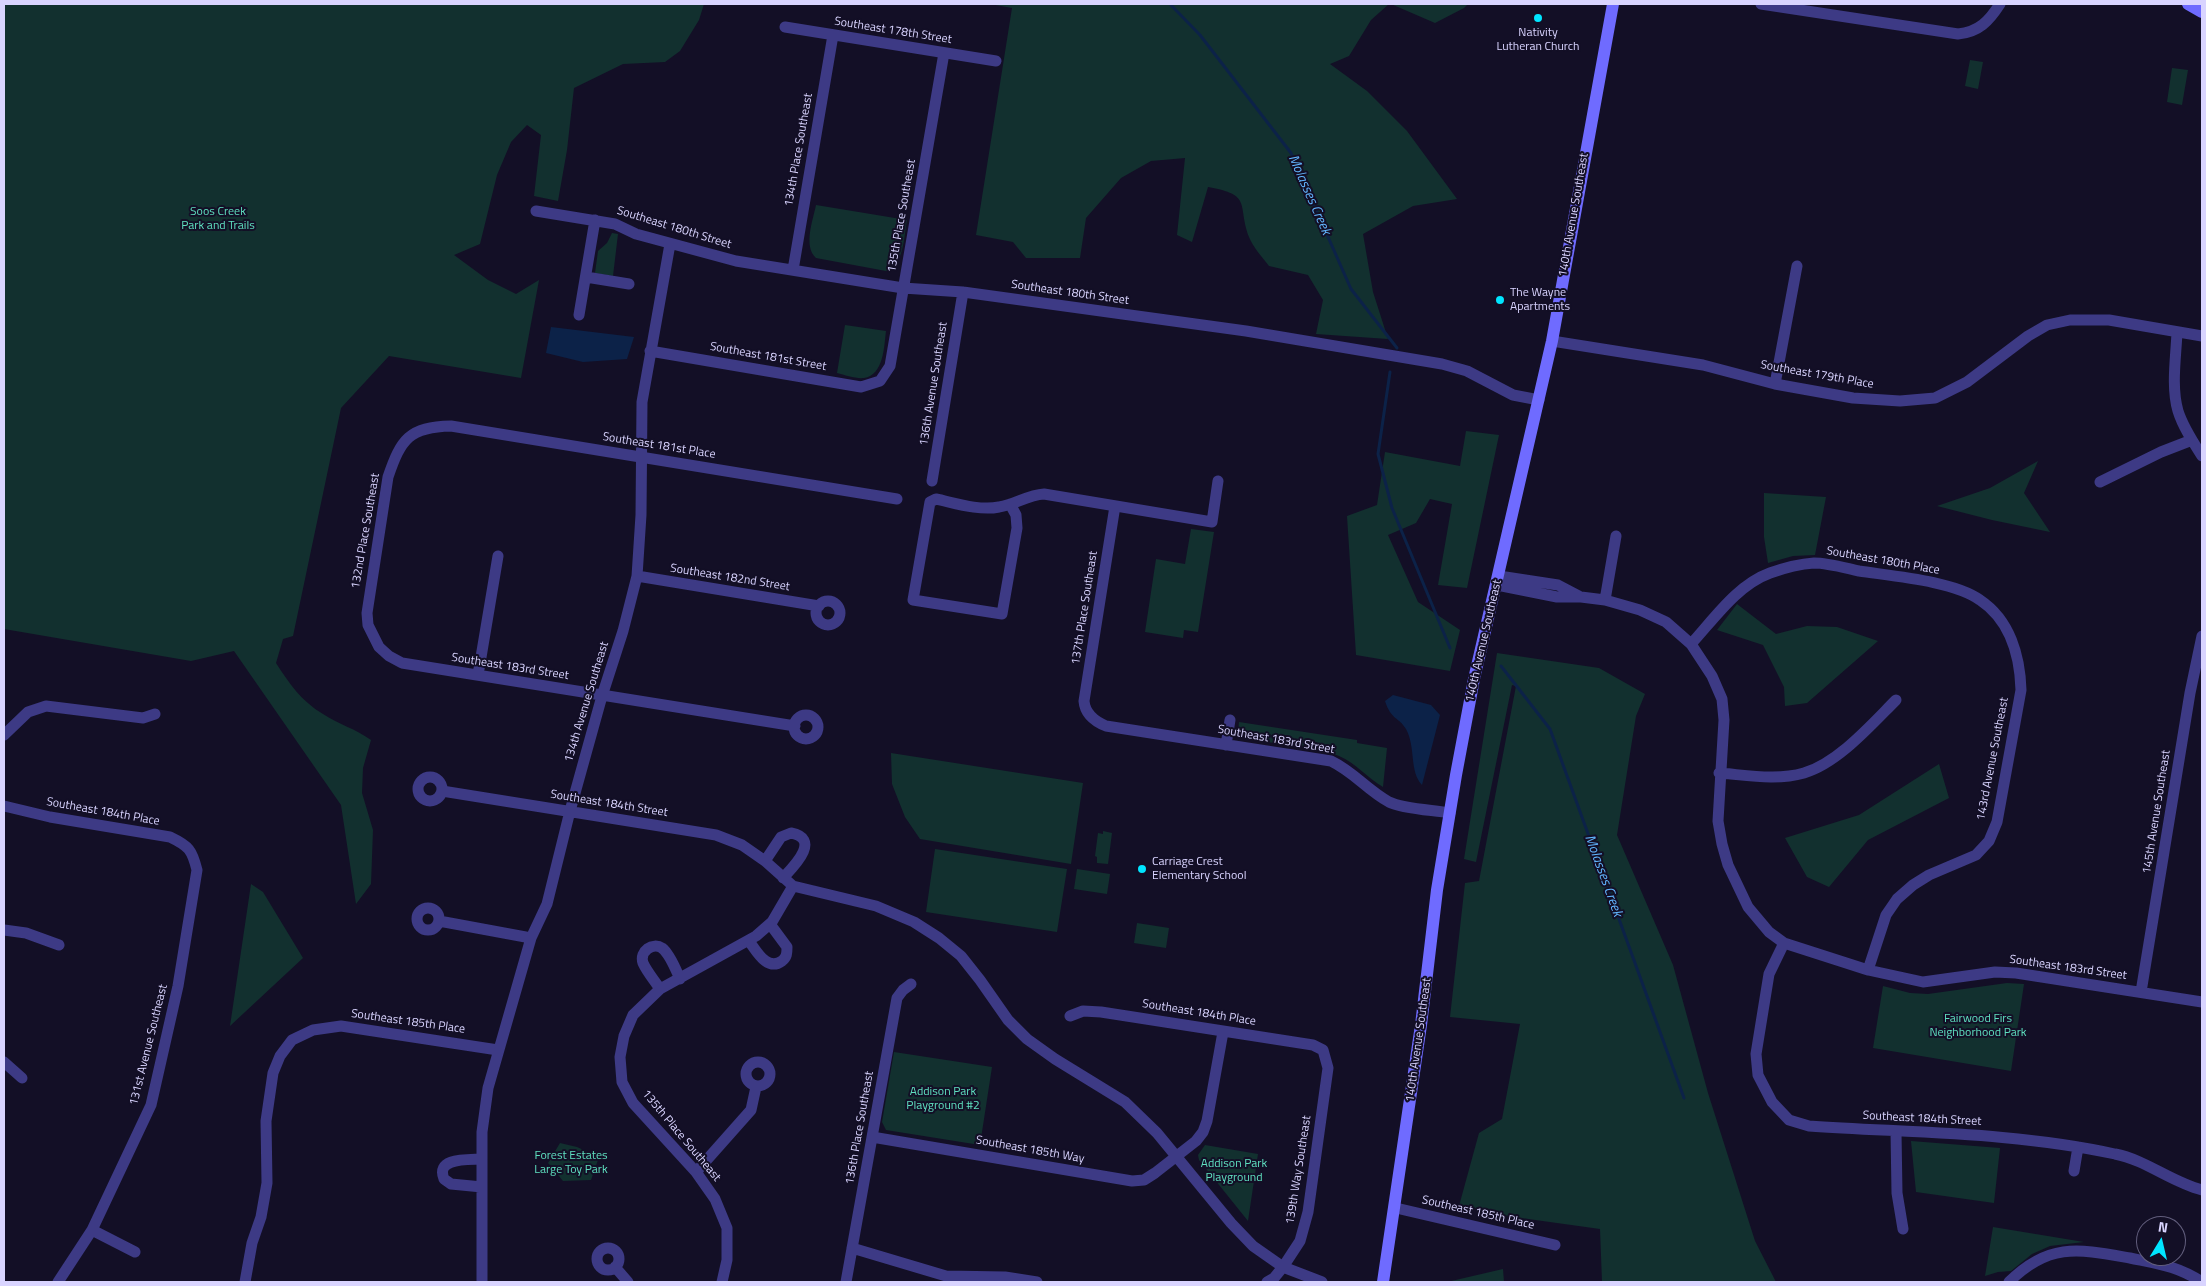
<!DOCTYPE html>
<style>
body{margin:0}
#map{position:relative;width:2206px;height:1286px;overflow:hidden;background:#130f26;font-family:"Titillium Web",sans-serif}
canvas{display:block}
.frame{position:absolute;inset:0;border:5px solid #d9d4ff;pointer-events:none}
.north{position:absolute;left:2136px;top:1216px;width:50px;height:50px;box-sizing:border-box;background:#130f26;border:1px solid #625e7d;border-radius:50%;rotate:9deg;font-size:14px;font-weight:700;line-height:20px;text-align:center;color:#d9d4ff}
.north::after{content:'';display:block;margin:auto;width:18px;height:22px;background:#00e5ff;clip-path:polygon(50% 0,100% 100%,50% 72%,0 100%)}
</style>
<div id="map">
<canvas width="2206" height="1286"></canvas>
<div class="frame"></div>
<div class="north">N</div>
</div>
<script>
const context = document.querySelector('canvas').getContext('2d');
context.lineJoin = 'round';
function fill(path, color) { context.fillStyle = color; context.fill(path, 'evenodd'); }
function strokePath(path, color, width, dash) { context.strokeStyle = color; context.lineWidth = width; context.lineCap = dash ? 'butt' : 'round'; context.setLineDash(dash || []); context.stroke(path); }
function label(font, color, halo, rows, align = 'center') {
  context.font = font + ' "Titillium Web",sans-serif'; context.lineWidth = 4; context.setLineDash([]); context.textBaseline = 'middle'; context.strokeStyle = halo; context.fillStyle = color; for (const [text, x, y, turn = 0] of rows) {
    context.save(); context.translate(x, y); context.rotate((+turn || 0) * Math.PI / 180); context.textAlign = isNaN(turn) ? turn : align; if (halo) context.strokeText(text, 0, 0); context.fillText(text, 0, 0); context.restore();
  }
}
const green = new Path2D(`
 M 4,4 L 704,4 L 699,20 L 680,51 L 665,62 L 623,64 L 574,88 L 567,150 L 558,201 L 534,196 L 541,135 L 527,125 L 511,142 L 497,175 L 480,244 L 454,255 L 488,280 L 516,294 L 539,280 L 521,378 L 389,356 L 341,408 L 293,636 L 283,639 L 276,663 C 289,683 301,701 323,714 C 338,724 356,729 371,740 L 363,768 L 362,793 L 373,830 L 371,884 L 356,904 L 341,805 L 234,651 L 191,661 L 4,629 Z
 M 990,4 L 1389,4 L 1371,20 L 1349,56 L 1330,64 L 1367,91 L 1407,131 L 1457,199 L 1413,206 L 1363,234 L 1373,292 L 1388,339 L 1316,334 L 1323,300 L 1308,275 L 1269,266 C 1262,257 1253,247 1249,237 C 1237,204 1253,195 1208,187 L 1192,242 L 1177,235 L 1185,158 L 1151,161 L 1121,178 L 1086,218 L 1080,258 L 1026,258 L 1013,242 L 976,235 L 1012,8 Z
 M 1391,4 L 1468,4 L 1464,8 L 1435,23 Z
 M 1970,60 L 1983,62 L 1978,89 L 1965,86 Z
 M 2172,68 L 2188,70 L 2182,105 L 2167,102 Z
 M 816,205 L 907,220 C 904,236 904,266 886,271 L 816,258 C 803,246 813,220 816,205 Z
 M 612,233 L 618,234 L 613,276 L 595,273 L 598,251 L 607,243 Z
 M 845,325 L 886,331 C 884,346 884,375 864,378 C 856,379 845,375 837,373 Z
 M 1466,431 L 1499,435 L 1467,588 L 1438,585 L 1452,504 L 1430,499 L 1416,523 L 1388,535 L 1418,602 L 1460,630 L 1450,671 L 1356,655 L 1347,516 L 1377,505 L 1385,452 L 1460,466 Z
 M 2038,461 L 2024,493 L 2050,532 L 1992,520 L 1937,506 L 1990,488 Z
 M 1764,493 L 1826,497 L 1815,555 L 1793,556 L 1768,563 L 1764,537 Z
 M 1191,529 L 1214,532 L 1198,632 L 1184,630 L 1183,638 L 1145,632 L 1156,559 L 1185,564 Z
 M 1737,604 L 1776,634 L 1807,626 L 1837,627 L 1878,641 L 1807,703 L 1785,706 L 1784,687 L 1763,645 L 1717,630 Z
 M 1497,653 L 1599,668 L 1645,694 L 1636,716 L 1617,835 L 1673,965 L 1708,1093 L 1755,1241 L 1776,1282 L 1602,1282 L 1600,1229 L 1514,1217 L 1459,1206 L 1479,1133 L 1502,1119 L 1520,1024 L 1450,1017 L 1465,883 L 1479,881 L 1516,686 L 1512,685 L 1476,862 L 1464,859 Z
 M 1239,722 L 1357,740 L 1357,743 L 1387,748 L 1383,787 C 1367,778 1356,763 1339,756 C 1315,746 1271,743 1244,739 L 1238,732 Z
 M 891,753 L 1083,783 L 1071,864 L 920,839 L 905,817 L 892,784 Z
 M 1939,764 L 1949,798 L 1868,840 L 1829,887 L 1807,877 L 1785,838 L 1859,815 Z
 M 1103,831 L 1112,833 L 1108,864 L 1097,863 L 1097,857 L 1095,856 L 1098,833 L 1103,834 Z
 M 935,849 L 1067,869 L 1057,932 L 926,912 Z
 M 1077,869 L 1110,874 L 1107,894 L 1074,889 Z
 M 251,884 L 263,892 L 303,958 L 230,1026 Z
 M 1137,923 L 1169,928 L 1166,948 L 1134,943 Z
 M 2007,983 L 2024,984 L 2011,1071 L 1873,1048 L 1883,986 L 1910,993 L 1928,994 Z
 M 894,1052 L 992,1067 L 980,1145 L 886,1130 L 882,1122 Z
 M 1911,1141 L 2000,1148 L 1994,1203 L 1916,1192 Z
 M 560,1143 L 577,1147 L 599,1157 L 591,1180 L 563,1181 L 548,1163 Z
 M 1205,1145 L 1258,1154 L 1248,1221 L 1199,1160 L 1198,1155 Z
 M 1993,1227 L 2084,1242 L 2050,1246 L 2032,1254 L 2011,1271 L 1998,1272 L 1985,1276 Z
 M 1503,1269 L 1504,1282 L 1447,1282 Z`);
const water = new Path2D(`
 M 551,327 L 634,337 L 627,359 L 583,362 L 546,353 Z
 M 1393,695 L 1431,705 L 1440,715 L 1422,785 C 1409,771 1416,747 1406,729 C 1399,717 1391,720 1385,701 Z`);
const stream = new Path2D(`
 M 1170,4 L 1200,35 L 1291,153 L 1351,289 L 1397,348
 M 1390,372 L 1378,454 L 1392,508 L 1450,648
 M 1501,666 L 1550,729 L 1684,1098`);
const minor = new Path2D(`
 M 1761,4 L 1958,34 C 1979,32 1989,21 2000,4
 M 785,27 L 996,61
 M 536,211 L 615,224 L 636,234 L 736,261 L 903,288 L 963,292 L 1246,331 L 1442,364 L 1467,371 L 1513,395 L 1539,400
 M 793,270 L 833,35
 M 586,277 L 629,284
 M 579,315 L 595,220
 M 2177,332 C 2176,357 2171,387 2178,411 C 2183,427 2193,442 2202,456
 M 1552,341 L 1703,365 L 1775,384 L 1853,398 L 1900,401 L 1935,398 L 1967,382 L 2028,336 L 2047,325 L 2070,320 L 2109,320 L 2202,336
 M 650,351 L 861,387 L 880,381 L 890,366 L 944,53
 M 1775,384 L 1797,266
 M 932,481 L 963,292
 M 2100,482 L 2161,452 L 2192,440
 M 1010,504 L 1016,515 L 1017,528 L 1002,614 L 913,600 L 930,502 L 936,499 C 955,503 979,511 999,507 C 1015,505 1027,495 1044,494 L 1212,522 L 1218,481
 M 1115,506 L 1084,701 C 1085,714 1094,721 1106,726 L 1331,761 C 1354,772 1367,790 1389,802 C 1403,809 1433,810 1450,813
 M 637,576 L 819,606
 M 1499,576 L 1558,585 L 1579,596
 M 1497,585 L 1557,597 L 1581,597 L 1605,600 L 1640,610 L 1666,622 L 1691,644 L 1712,676 L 1722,699 L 1724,720 L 1718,821 L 1722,844 L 1728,865 L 1748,907 L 1769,932 L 1784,943 L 1868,970 L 1923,982 L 1995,972 L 2016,973 L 2202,1002
 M 1605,600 L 1616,536
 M816 613a12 12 0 1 1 24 0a12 12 0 1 1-24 0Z
 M 1691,644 C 1714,619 1737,585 1770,573 C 1784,568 1799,564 1814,563 C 1828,563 1845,568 1859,571 C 1892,576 1954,581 1980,600 C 2010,620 2020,656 2021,690 L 1997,822 L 1989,841 L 1976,855 L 1929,875 L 1913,885 L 1897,899 L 1886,915 L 1868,970
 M 478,675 L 498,556
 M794 727a12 12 0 1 1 24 0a12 12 0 1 1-24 0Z
 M 795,726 L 402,663 L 389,656 L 379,647 L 368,625 L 367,613 L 388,477 C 401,439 409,427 451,426 L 897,499
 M 4,735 L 28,712 L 46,706 L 143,718 L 155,714
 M 1226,745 L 1230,720
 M 1719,773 C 1746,775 1777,781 1804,773 C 1838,763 1871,725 1896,700
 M418 789a12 12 0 1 1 24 0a12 12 0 1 1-24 0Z
 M 442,791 L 716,835 L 742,845 L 765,861 L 793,886 L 876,906 L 914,922 L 939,938 L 961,956 L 980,980 L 1008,1020 L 1027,1039 L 1055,1059 L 1125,1102 L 1157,1133 L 1231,1223 L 1253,1246 L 1283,1267 L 1322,1282
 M 4,806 L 50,817 L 170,837 C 189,846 192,850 197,870 L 178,986 L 151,1105 L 92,1230 L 58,1282
 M 765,861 L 781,837 L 791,833 C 822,839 793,867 783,878
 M417 919a11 11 0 1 1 22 0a11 11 0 1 1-22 0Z
 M 439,921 L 531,938
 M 4,930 L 26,933 L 59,945
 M 749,941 C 756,950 767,972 782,961 C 787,957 787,953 787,947 L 770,924
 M 1784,943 L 1769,974 L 1756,1054 L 1758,1075 L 1772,1102 L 1789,1120 L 1809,1126 C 1911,1133 2015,1132 2115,1154 C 2146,1160 2171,1182 2202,1190
 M 660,989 C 655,981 647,972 643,963 C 639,951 653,942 662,948 C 670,954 676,970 680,979
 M 2141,992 L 2190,693 L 2202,636
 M 1070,1016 L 1083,1011 L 1101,1012 L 1313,1045 L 1323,1050 L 1328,1068 L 1308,1212 L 1300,1241 L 1283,1267 L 1274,1278 L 1267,1282
 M746 1074a12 12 0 1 1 24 0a12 12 0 1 1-24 0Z
 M 4,1062 L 22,1078
 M 1896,1132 L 1897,1193 L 1903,1229
 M 872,1137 L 1132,1181 L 1144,1180 L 1155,1173 L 1196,1141 L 1203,1132 L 1207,1121 L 1223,1032
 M 482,1159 C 469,1160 435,1157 444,1179 L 451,1184 L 482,1187
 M 2074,1171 L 2078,1147
 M 696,1172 L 751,1110 L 756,1087
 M 1396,1208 L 1555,1245
 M 92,1230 L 135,1252
 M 852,1248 L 946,1276 L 1005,1277 L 1037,1282
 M597 1259a11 11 0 1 1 22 0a11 11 0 1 1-22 0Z
 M 615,1267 L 628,1282
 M 245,1282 L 252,1243 L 261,1217 L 267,1183 L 266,1121 L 273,1073 L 280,1056 L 292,1040 L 313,1030 L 341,1026 L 498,1050
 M 482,1282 L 482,1132 L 488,1088 L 531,938 L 547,904 L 570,811 L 602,696 L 623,631 L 637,576 L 641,515 L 642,402 L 670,244
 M 722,1282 L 727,1260 L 727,1228 L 715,1199 L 696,1172 L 633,1103 L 622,1082 L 620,1057 L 624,1036 L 633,1015 L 660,989 L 756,936 L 772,922 L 793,886
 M 846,1282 L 897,998 L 903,990 L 911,984
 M 2009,1282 C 2049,1242 2079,1249 2130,1258 C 2159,1264 2177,1266 2202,1282`);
const secondary = new Path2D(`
 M 2188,4 L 2202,12
 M 1383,1282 L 1421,1025 L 1437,890 L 1456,775 L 1474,679 L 1552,341 L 1613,4`);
const markers = [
 [1538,18,5,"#00e5ff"],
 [1500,300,5,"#00e5ff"],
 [1142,869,5,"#00e5ff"]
];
const streetNames = [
 ["Southeast 178th Street",893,31,9],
 ["134th Place Southeast",799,150,-80],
 ["140th Avenue Southeast",1574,215,-80],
 ["135th Place Southeast",902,216,-80],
 ["Southeast 180th Street",674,228,17],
 ["Southeast 180th Street",1070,293,8],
 ["Southeast 181st Street",768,357,10],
 ["Southeast 179th Place",1817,375,10],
 ["136th Avenue Southeast",934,384,-81],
 ["Southeast 181st Place",659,446,9],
 ["132nd Place Southeast",366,531,-80],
 ["Southeast 180th Place",1883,561,10],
 ["Southeast 182nd Street",730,578,9],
 ["137th Place Southeast",1085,608,-81],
 ["140th Avenue Southeast",1484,641,-77],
 ["Southeast 183rd Street",510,667,9],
 ["134th Avenue Southeast",587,702,-73],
 ["Southeast 183rd Street",1276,740,10],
 ["143rd Avenue Southeast",1993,759,-79],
 ["Southeast 184th Street",609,804,9],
 ["Southeast 184th Place",103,812,10],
 ["145th Avenue Southeast",2157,812,-81],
 ["Southeast 183rd Street",2068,968,8],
 ["Southeast 184th Place",1199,1013,9],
 ["Southeast 185th Place",408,1022,8],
 ["140th Avenue Southeast",1419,1040,-82],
 ["131st Avenue Southeast",149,1045,-76],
 ["Southeast 184th Street",1922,1119,3],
 ["136th Place Southeast",860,1128,-80],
 ["135th Place Southeast",681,1136,50],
 ["Southeast 185th Way",1030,1150,10],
 ["139th Way Southeast",1299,1170,-81],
 ["Southeast 185th Place",1478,1213,13]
];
const poiNames = [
 ["Nativity",1538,33,"center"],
 ["Lutheran Church",1538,47,"center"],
 ["The Wayne",1510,293],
 ["Apartments",1510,307],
 ["Carriage Crest",1152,862],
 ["Elementary School",1152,876]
];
const parkNames = [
 ["Soos Creek",218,212],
 ["Park and Trails",218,226],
 ["Fairwood Firs",1978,1019],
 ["Neighborhood Park",1978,1033],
 ["Addison Park",943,1092],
 ["Playground #2",943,1106],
 ["Forest Estates",571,1156],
 ["Large Toy Park",571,1170],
 ["Addison Park",1234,1164],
 ["Playground",1234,1178]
];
const waterNames = [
 ["Molasses Creek",1309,195,66],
 ["Molasses Creek",1603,876,70]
];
fill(green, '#12302f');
fill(water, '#0c2248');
strokePath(stream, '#0c2248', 3);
strokePath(minor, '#3d3a85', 11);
strokePath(secondary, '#6f6bff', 12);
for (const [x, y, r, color] of markers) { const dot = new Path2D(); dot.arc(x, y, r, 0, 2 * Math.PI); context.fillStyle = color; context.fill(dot); strokePath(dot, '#130f26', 2); }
label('12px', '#d9d4ff', '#130f26', streetNames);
label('12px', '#d9d4ff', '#130f26', poiNames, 'left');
label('12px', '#5fe0c0', '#130f26', parkNames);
label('italic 14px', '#62b6ff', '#130f26', waterNames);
</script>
